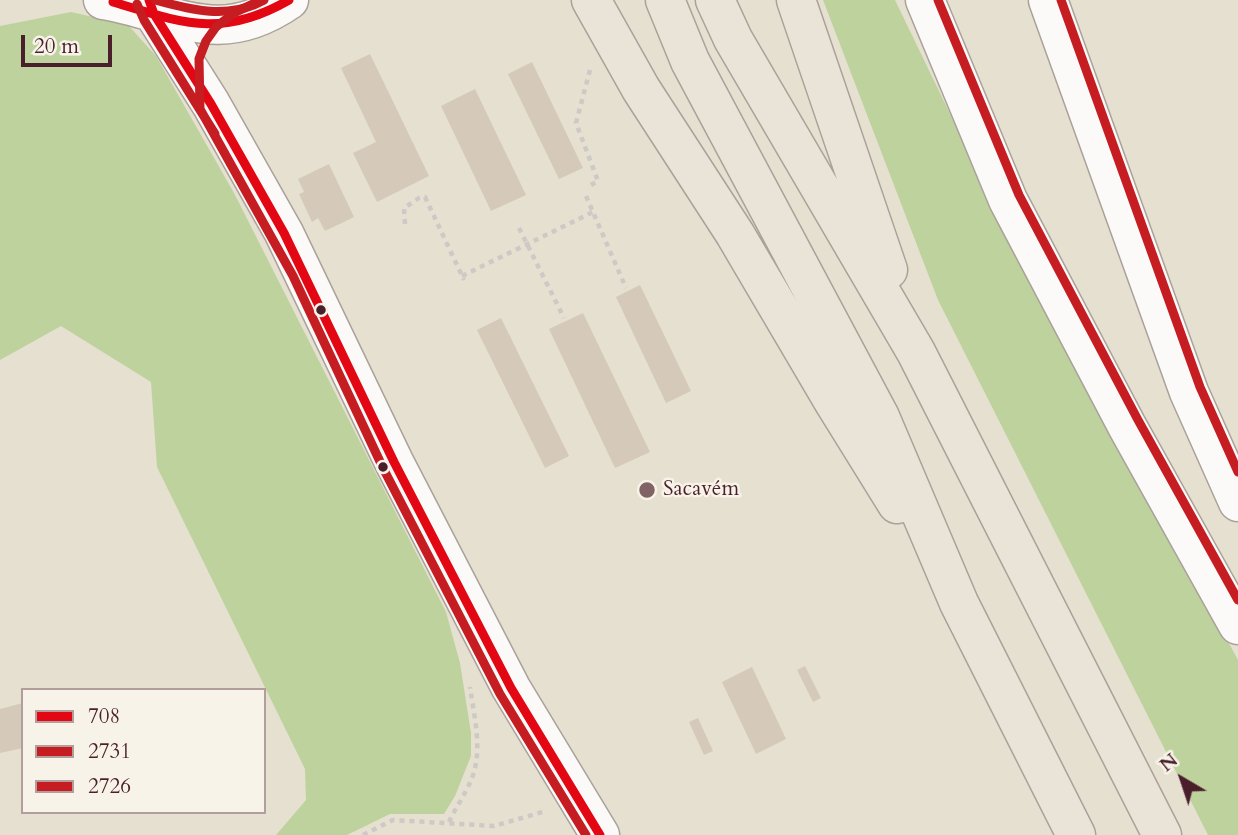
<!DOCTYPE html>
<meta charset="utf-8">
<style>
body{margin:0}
#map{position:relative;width:1238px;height:835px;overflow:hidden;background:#e6e0d0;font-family:Cardo,serif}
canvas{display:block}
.legend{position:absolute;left:21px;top:688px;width:245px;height:126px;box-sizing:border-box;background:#f7f3e8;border:2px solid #b29e9c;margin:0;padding:9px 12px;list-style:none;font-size:21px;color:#4a1f2b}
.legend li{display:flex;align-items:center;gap:14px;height:35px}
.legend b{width:35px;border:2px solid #b29e9c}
.north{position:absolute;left:1147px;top:744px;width:70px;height:70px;-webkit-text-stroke:5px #f7f3e8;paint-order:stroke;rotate:321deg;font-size:19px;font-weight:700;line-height:28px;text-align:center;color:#4a1f2b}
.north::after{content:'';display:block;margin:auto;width:24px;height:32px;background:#4a1f2b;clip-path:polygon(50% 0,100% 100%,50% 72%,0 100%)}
.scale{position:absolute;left:21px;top:35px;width:91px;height:32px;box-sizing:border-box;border:4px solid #4a1f2b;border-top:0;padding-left:9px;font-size:21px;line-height:24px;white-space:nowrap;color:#4a1f2b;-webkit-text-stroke:5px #f7f3e8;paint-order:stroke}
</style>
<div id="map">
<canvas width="1238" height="835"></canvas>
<ul class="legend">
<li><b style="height:9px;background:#e30613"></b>708</li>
<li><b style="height:9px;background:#c61d23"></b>2731</li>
<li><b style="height:9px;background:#c61d23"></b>2726</li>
</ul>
<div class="north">N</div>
<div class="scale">20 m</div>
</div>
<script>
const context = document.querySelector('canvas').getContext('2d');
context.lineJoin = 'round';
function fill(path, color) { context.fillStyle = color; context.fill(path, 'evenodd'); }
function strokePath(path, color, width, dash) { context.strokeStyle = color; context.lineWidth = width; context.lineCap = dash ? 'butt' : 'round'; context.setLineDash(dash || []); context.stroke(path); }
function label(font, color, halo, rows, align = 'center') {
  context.font = font + ' Cardo,serif'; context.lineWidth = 5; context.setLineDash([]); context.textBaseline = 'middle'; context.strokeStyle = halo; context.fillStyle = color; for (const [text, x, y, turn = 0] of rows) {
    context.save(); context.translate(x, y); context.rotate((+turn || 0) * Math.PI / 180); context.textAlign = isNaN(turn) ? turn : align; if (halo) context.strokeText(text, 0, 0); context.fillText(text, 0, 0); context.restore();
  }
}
const green = new Path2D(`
 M 823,0 L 895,0 L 995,207 L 1238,660 L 1238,835 L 1208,835 L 938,300 Z
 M 71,12 L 128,25 L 156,56 L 234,193 L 446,612 L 460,663 L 471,733 L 471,756 L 455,796 L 444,814 L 390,814 L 347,835 L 276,835 L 306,800 L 305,769 L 157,467 L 151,382 L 61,326 L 0,360 L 0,26 Z`);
const building = new Path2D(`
 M 370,54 L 429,176 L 377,202 L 353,153 L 376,142 L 341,68 Z
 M 532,62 L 583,168 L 559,179 L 508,74 Z
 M 475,89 L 526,195 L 491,211 L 441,106 Z
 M 329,164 L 354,217 L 325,231 L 318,218 L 312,222 L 299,194 L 304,192 L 298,179 Z
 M 640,285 L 691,391 L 666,403 L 616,297 Z
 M 583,313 L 650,452 L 615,468 L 549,329 Z
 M 501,318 L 569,456 L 545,468 L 477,330 Z
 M 805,666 L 821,698 L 813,702 L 797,670 Z
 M 752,667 L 786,739 L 756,754 L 722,682 Z
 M 23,703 L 23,748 L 0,753 L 0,709 Z
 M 698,718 L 713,751 L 704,755 L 689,722 Z`);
const path = new Path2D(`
 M 590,70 L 576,123 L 598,181 L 591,185
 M 586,196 L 626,288
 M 405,224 L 404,208 L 419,198 L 425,197 L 464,280
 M 519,228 L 564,318
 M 462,276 L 593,212
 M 449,822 C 456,807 466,793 472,778 C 483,750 474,716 470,687
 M 363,835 L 393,820 L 494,826 L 546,811`);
const minor = new Path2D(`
 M 103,0 C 175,12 218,49 289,0
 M 149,0 L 154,14 L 211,104 L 284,233 L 394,462 L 511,688 L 600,835
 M 925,0 L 1008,200 L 1127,426 L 1238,625
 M 1048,0 L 1189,392 L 1238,502`);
const highway = new Path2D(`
 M 591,0 L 641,89 L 735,234 L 835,404 L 897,504
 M 665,0 L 690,61 L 880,417 L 959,603 L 1076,835
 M 715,0 L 733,39 L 916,352 L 1162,835
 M 796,0 L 888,270`);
const bus1 = new Path2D(`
 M 149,0 L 154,14 L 211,104 L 284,233 L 394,462 L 511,688 L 600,835
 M 113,2 C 183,23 221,39 289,0`);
const bus2 = new Path2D(`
 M 261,0 L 234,13 L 216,27 L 206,41 L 199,59 L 200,109 L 293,276 L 383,468 L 500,694 L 586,835
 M 137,4 L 144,20 L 215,134`);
const bus3 = new Path2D(`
 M 155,0 C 191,10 229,20 264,0
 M 938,0 L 1019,195 L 1138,420 L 1238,600
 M 1061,0 L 1200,387 L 1238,472`);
const markers = [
 [321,310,6,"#4a1f2b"],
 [383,467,6,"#4a1f2b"],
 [647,490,9,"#816365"]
];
const poiNames = [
 ["Sacavém",663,490]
];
fill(green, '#bdd29d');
fill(building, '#d5c9b9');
strokePath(minor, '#aaa19a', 41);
strokePath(highway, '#aaa19a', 41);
strokePath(path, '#cdc9c6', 4.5, [5, 5]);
strokePath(minor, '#fbfaf8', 38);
strokePath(highway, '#eae3d7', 38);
strokePath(bus1, '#e30613', 9);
strokePath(bus2, '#c61d23', 9);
strokePath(bus3, '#c61d23', 9);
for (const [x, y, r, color] of markers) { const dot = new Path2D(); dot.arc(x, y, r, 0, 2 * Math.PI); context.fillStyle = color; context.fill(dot); strokePath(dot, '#f7f3e8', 2.5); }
label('21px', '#4a1f2b', '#f7f3e8', poiNames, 'left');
</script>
